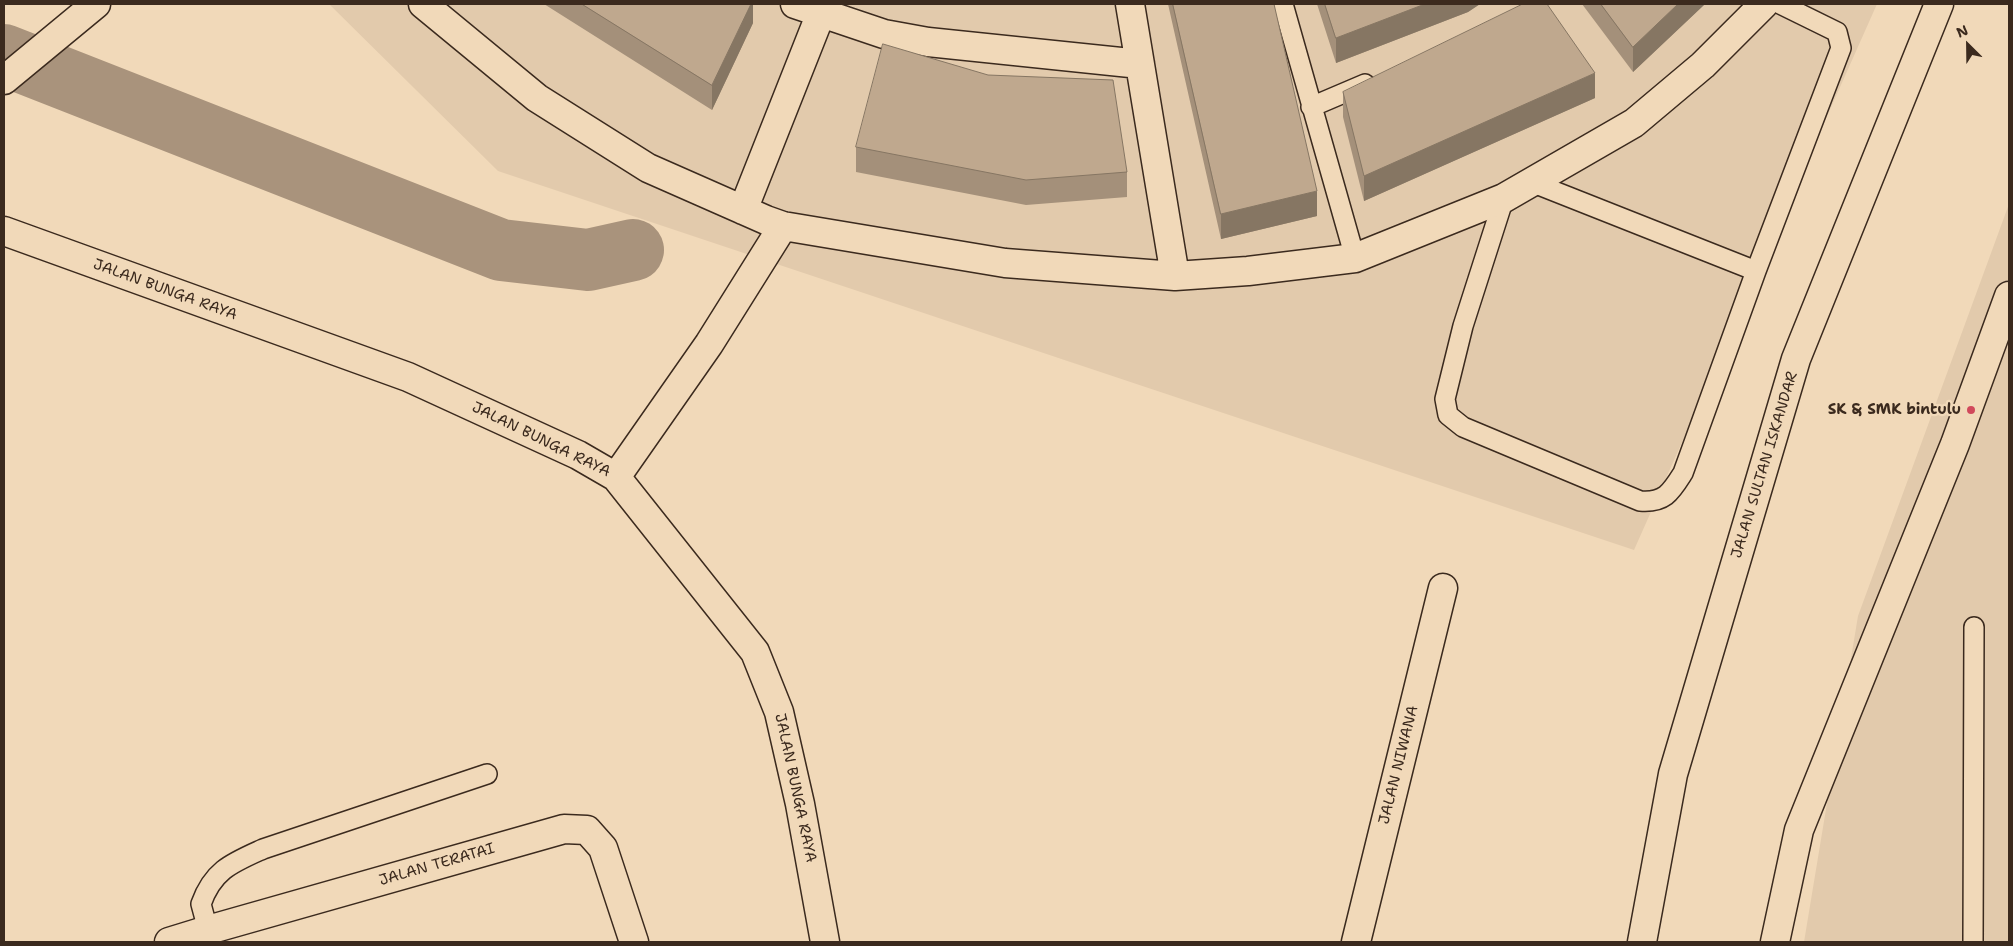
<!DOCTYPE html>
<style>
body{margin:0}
#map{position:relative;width:2013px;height:946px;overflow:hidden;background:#f1d9b9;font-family:"Shantell Sans",sans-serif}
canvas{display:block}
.frame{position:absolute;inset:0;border:5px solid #3b2a1e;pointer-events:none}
.north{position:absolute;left:1943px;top:20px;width:50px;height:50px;-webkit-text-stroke:4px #f1d9b9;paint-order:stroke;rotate:337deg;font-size:14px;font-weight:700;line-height:20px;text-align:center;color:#3b2a1e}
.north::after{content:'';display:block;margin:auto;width:18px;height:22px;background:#3b2a1e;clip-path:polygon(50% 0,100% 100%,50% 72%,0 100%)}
</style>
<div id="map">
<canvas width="2013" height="946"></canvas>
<div class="frame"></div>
<div class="north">N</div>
</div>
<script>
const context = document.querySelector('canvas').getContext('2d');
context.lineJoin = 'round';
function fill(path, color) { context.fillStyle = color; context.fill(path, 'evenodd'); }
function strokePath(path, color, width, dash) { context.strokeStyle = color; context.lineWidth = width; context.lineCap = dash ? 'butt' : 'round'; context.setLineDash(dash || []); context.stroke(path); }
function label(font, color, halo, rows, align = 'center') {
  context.font = font + ' "Shantell Sans",sans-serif'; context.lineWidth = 4.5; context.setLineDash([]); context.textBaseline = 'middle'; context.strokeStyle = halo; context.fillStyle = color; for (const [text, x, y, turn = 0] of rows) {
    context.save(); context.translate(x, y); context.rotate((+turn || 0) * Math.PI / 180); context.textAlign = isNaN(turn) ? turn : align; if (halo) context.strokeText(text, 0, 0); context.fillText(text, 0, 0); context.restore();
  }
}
const built = new Path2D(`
 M 329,4 L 1877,4 L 1634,550 L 498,171 Z
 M 2009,204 L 2009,942 L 1804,942 L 1858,616 Z`);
const river = new Path2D(`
 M 4,55 L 501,250 L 588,260 L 633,250`);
const service = new Path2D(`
 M 1283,4 L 1355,258
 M 1311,107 L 1365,84
 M 1531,182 L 1756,271
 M 1504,198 L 1463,326 L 1445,399 L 1448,415 L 1463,427 L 1640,501 C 1665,503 1671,492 1683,473 L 1756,271 L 1841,48 L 1837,32 L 1780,4
 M 208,930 L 201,904 C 213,870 232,863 263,849 L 487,774
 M 1973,942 L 1974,627`);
const minor = new Path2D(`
 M 423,4 L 537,98 L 648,168 L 766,220 L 783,226 L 1005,263 L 1175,276 L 1248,271 L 1355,258 L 1504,198 L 1634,123 L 1703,65 L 1764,4
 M 795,4 L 884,34 L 928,42 L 1140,64
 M 1130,4 L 1175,276
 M 4,80 L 96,4
 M 743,210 L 821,13
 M 4,231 L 408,377 L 578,455 L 616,477 L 755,652 L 779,712 L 800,804 L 825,942
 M 616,477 L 709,344 L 783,226
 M 169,942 L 208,930 L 564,829 L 587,830 L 603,848 L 634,942
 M 1356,942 L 1443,588`);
const primary = new Path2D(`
 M 1642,942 L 1673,774 L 1796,359 L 1939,4
 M 1775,942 L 1799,830 L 1955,444 L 2009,296`);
const wall = new Path2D(`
 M 544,4 L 753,4 L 753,23 L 712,110 Z
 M 1168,4 L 1274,4 L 1317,216 L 1221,239 Z
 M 1317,4 L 1480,4 L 1468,12 L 1336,63 Z
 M 1582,4 L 1705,4 L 1633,72 Z
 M 1343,92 L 1595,98 L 1364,201 L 1343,117 Z
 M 856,147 L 1127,172 L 1127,197 L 1026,205 L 856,172 Z`);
const shadedWall = new Path2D(`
 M 751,4 L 753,4 L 753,23 L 712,110 L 712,85 Z
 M 1425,4 L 1480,4 L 1468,12 L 1336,63 L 1336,38 Z
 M 1678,4 L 1705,4 L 1633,72 L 1633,47 Z
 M 1595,73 L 1595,98 L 1364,201 L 1364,176 Z
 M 1317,191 L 1317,216 L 1221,239 L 1221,214 Z`);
const building = new Path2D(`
 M 582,4 L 751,4 L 712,85 Z
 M 1173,4 L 1274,4 L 1317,191 L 1221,214 Z
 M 1325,4 L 1425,4 L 1336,38 Z
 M 1523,4 L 1547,4 L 1595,73 L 1364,176 L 1343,92 Z
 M 1601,4 L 1678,4 L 1633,47 Z
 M 883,44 L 988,75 L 1113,80 L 1127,172 L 1026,180 L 856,147 Z`);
const markers = [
 [1971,410,5,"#d1495b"]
];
const streetNames = [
 ["JALAN BUNGA RAYA",165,290,20],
 ["JALAN BUNGA RAYA",541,440,26],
 ["JALAN SULTAN ISKANDAR",1765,465,-73],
 ["JALAN NIWANA",1399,765,-76],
 ["JALAN BUNGA RAYA",795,788,78],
 ["JALAN TERATAI",437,865,-16]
];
const poiNames = [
 ["SK & SMK bintulu",1961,410]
];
fill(built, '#e2caac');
strokePath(river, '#a9937c', 62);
strokePath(service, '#3b2a1e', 22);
strokePath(minor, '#3b2a1e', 31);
strokePath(primary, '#3b2a1e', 31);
strokePath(service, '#f1d9b9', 19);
strokePath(minor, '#f1d9b9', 28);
strokePath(primary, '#f1d9b9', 28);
fill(wall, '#a4907a');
fill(shadedWall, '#867663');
fill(building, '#bfa88e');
strokePath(building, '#867663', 1);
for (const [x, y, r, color] of markers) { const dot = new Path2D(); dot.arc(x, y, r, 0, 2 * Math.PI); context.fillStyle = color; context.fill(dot); strokePath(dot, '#f1d9b9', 2); }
label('15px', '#3b2a1e', '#f1d9b9', streetNames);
label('bold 15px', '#3b2a1e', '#f1d9b9', poiNames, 'right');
</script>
